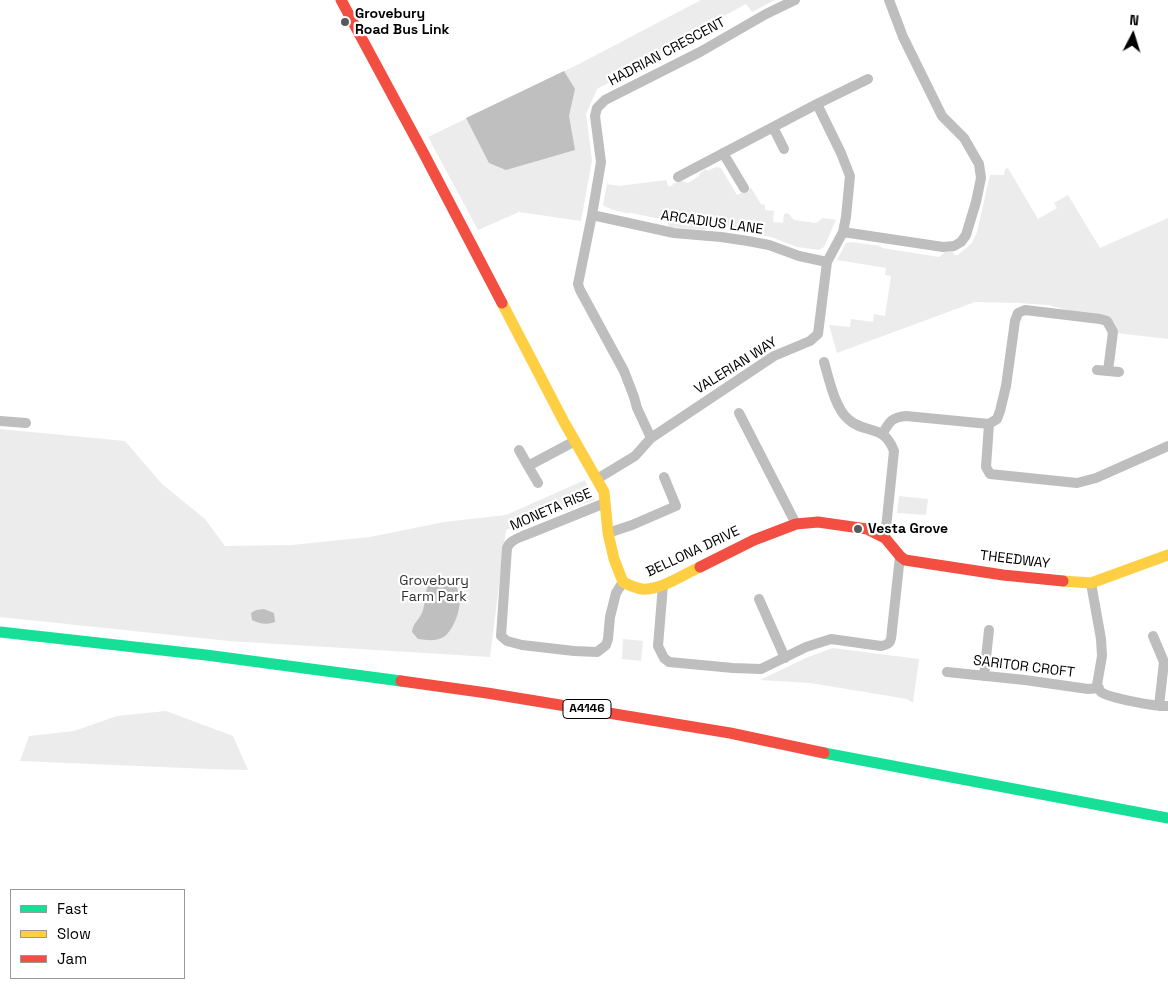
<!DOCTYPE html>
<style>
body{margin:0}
#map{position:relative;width:1168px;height:989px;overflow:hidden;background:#fff;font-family:"Space Grotesk",sans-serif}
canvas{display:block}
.legend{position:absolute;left:10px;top:889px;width:175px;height:90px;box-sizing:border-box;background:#fff;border:1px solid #999;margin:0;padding:6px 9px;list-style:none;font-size:15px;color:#000}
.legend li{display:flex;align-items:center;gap:10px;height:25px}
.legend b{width:25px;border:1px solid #999}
.north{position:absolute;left:1108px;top:10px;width:50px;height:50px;-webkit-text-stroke:4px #fff;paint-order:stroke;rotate:5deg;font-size:14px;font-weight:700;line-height:20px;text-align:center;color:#000}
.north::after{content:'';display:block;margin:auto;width:18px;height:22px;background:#000;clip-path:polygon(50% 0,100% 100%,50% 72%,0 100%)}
</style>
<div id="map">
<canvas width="1168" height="989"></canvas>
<ul class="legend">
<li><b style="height:6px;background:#16e098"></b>Fast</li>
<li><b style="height:6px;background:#ffcf43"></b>Slow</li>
<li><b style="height:6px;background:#f24e42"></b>Jam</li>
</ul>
<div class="north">N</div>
</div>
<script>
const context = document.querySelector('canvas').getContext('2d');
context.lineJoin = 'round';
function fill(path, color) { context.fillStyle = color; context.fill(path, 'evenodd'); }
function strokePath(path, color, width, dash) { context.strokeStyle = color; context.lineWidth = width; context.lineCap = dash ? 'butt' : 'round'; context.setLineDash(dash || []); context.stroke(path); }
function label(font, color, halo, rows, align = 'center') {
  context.font = font + ' "Space Grotesk",sans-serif'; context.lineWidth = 4.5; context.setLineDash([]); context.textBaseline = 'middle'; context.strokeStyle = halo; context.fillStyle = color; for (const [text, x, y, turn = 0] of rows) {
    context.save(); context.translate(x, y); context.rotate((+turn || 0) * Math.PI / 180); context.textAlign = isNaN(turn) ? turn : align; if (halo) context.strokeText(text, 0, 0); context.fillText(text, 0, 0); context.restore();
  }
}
const green = new Path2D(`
 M 701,0 L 775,0 L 752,12 L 746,4 L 639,62 L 643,71 L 636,74 L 629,72 L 597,89 L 586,114 L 592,160 L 581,221 L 519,212 L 478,230 L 428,137 L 579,64 Z
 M 716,167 L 721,168 L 737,195 L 751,188 L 761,204 L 765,205 L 765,210 L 774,211 L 773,222 L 783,223 L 784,214 L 788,213 L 794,220 L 816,223 L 823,218 L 836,220 L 824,247 L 819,250 L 797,247 L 771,237 L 747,233 L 745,230 L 711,225 L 704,230 L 670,227 L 665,220 L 631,213 C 625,214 608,209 603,205 L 607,184 L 619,186 L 666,180 L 669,187 L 680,180 L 688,183 L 699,176 L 700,173 L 706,169 L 707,171 Z
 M 1008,168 L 1038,219 L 1057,208 L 1054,203 L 1068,195 L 1100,248 L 1168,218 L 1168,339 L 1117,333 L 1115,327 L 1075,312 L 1048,305 L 1018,303 L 975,302 L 837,353 L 829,325 L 850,327 L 851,319 L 873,322 L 874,314 L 885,316 L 891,276 L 885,275 L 886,268 L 837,260 L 846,243 L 852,242 L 880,246 L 882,248 L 939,257 L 945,252 L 953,251 L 954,255 L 958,255 L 972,243 L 977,232 L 990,175 L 1004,175 L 1005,169 Z
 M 0,429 L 125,441 L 162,484 L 205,519 L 225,546 L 292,545 L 370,537 L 444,522 L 506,515 L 585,480 L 595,500 L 506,530 L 490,657 L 229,641 L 0,617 Z
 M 899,496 L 928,499 L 926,515 L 897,513 Z
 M 623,639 L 643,641 L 641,661 L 622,659 Z
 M 833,648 L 919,659 L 913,703 L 907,699 L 810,683 L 760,680 L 808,657 Z
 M 166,711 L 233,736 L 248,770 L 209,769 L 20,761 L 29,736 L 74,731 L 117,716 Z`);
const water = new Path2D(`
 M 564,71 L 575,89 L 569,116 L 575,150 L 506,170 L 489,163 L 466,118 Z
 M 438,578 C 443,579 448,579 453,583 C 467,594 457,626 445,636 C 437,642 427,640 418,639 L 412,632 C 413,622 420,620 423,610 C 426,599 424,592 430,581 Z
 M 264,609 L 274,613 L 275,622 C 267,625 259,624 252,620 L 251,613 L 256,610 Z`);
const street = new Path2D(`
 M 773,127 L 784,149
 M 723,153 L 744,188
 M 678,177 L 817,104
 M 592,215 L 674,233 L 721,237 L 748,241 L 769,245 L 799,256 L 827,262
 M 843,232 L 943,247 L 954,246 L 961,242 L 966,235 L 976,202 L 981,178 L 979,164 L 964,138 L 942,116 L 903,37 L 889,0
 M 824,362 C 829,379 835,408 848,419 C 865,435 884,423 894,451 L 885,538
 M 1097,370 L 1108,371
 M 739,413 L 796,524
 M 0,421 L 26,423
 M 989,424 L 986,467 L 990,474 L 1077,483 L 1096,478 L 1168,446
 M 883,433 C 889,422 892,417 906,416 L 989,424 L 997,419 L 1000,411 L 1006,386 L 1015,321 L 1018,313 L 1025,310 L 1100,319 L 1107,321 L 1113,332 L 1108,371 L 1119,372
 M 651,438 L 637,408 L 634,397 L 624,371 L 580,290 L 578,284 L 592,215 L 601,162 L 595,116 L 597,108 L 605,100 L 700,52 L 766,14 L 795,0
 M 519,450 L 528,466 L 575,441
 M 528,466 L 538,483
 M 597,479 L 635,456 L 651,438 L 774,356 L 810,341 L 818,334 L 827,262 L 843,232 L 846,217 L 850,176 L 841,153 L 817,104 L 868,79
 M 605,503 L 523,536 C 516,539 510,541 507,548 L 501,636 L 507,641 L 522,645 L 574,651 L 597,652 L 606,645 L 608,639 L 610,617 L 616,593 L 623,582
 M 608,533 L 632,525 L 676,506 L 664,477
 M 1091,583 L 1101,639 L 1102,656 L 1097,685 C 1097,686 1100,691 1101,692 C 1109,698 1157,707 1168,706
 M 663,585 L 658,646 L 664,658 L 669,662 L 733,668 L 761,669 L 806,647 L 831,639 L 881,646 C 892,644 891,640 892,630 L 900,556
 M 759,599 L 785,658
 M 1153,636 L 1164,662 L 1159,706
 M 947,672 L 1025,680 L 1088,689 L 1099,688
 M 984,676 L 989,630`);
const fast = new Path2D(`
 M 0,632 L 206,655 L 401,681
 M 824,753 L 1168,818`);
const slow = new Path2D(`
 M 502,303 L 564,422 L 604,492 L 608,533 L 614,559 L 623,582 C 629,585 635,588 642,589 C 660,591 684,574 700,567
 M 1063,581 L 1091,583 L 1168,555`);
const jam = new Path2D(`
 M 341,0 L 423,152 L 502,303
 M 700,567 L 754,540 L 796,524 L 818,522 L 867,529 L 885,538 L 900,556 L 905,560 L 1003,575 L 1063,581
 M 401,681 L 487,693 L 730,733 L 824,753`);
const markers = [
 [345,22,5,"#595959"],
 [858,529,5,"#595959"]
];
const shields = [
 [587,709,48]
];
const shieldNames = [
 ["A4146",587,709]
];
const poiNames = [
 ["Grovebury",355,14],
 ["Road Bus Link",355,30],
 ["Vesta Grove",868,529]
];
const streetNames = [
 ["HADRIAN CRESCENT",667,52,-28],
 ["ARCADIUS LANE",712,223,8],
 ["VALERIAN WAY",736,366,-32],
 ["MONETA RISE",551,510,-23],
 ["BELLONA DRIVE",693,552,-25],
 ["THEEDWAY",1015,560,7],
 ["SARITOR CROFT",1024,667,7]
];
const parkNames = [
 ["Grovebury",434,581],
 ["Farm Park",434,597]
];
fill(green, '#ececec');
fill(water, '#bfbfbf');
strokePath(street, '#bebebe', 10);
strokePath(fast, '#16e098', 11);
strokePath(slow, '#ffcf43', 11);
strokePath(jam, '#f24e42', 11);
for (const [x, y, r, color] of markers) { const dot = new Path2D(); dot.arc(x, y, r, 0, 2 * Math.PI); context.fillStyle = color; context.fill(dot); strokePath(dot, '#fff', 2); }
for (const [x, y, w] of shields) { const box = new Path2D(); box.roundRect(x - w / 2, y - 9.5, w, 19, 4); context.fillStyle = '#fff'; context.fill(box); strokePath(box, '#000', 1); }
label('bold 12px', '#000', null, shieldNames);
label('bold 14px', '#000', '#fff', poiNames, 'left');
label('14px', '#000', '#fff', streetNames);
label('14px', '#333', '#fff', parkNames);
</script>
